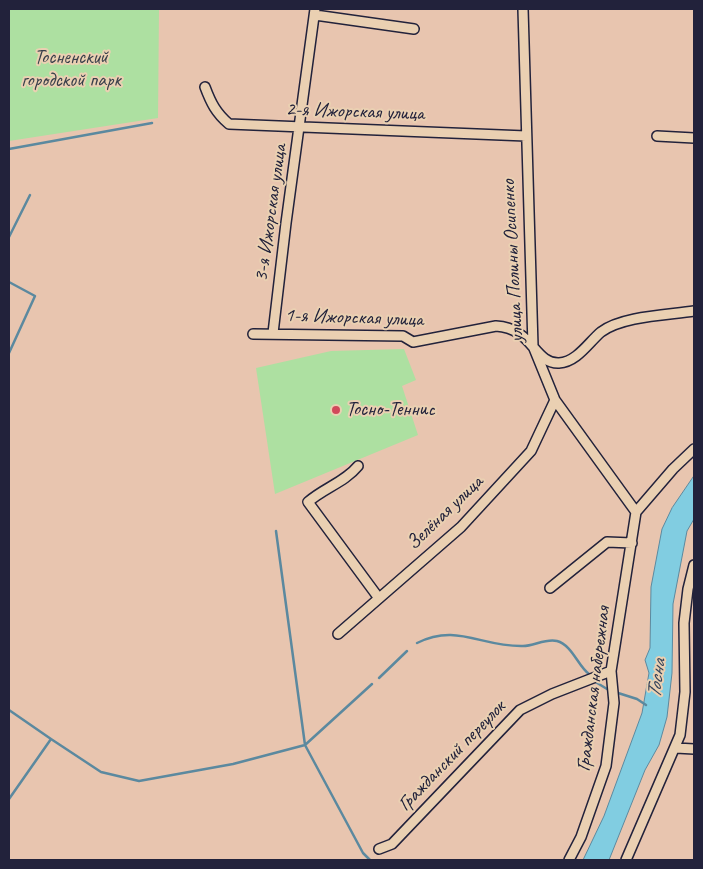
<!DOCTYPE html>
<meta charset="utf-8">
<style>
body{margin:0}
#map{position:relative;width:703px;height:869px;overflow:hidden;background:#e8c5af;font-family:Caveat,sans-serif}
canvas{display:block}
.frame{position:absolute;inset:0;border:10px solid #22223b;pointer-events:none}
</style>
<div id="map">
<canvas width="703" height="869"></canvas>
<div class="frame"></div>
</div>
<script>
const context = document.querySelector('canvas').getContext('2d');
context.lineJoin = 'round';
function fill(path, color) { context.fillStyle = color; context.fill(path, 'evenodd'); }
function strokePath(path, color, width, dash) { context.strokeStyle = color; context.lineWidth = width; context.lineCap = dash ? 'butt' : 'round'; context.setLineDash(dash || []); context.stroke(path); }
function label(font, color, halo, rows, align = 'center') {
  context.font = font + ' Caveat,sans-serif'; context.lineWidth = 4; context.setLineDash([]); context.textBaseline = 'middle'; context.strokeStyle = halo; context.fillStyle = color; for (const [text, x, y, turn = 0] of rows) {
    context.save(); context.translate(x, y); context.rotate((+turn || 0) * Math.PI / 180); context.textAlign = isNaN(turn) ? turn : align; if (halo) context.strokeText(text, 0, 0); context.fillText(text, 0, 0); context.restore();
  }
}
const green = new Path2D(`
 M 9,9 L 159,9 L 158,118 L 9,141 Z
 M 404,349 L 416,380 L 402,386 L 418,435 L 275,494 L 256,368 L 331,351 Z`);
const water = new Path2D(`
 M 694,476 L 694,519 L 687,531 L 673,604 L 672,673 L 667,717 L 659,745 L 645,770 L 609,860 L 583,860 L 604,816 L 642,713 L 649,673 L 645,660 L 650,648 L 651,587 L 662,529 L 672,508 Z`);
const stream = new Path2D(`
 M 9,149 L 152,123
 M 9,237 L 30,195
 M 9,282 L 35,296 L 9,353
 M 276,531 L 305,745 L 363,853 L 370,860
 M 417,643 C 457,623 481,647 523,646 C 534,646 546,638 557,641 C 572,645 578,666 589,674
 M 379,678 L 407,651
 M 594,681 L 607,689
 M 615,692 L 637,699 L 646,705
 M 9,710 L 51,739 L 9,799
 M 51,739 L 101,772 L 139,781 L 233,764 L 305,745 L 372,684`);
const minor = new Path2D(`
 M 523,9 L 533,346 L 555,400 L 636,512
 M 315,15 L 414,29
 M 205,87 C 211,103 216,113 229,124 L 526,136
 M 657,136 L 694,138
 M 273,333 L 286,223 L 315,9
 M 253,334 L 403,336 L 413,342 L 496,326 C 533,328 534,364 559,363 C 577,362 589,342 601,332 C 622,316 668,315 694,311
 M 358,466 C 345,482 324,488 308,502 L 378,597
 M 550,588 L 607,542 L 632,543
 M 338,634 L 461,527 L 531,451 L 555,400
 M 676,748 L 694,749
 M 379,849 L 392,844 L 520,710 L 552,694 L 611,671
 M 569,860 L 581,837 L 606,766 L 614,703 L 611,671 L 636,512 L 673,469 L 694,449
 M 626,860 L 680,735 L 685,692 L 684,623 L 688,589 L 694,565`);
const markers = [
 [336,410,5,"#d1495b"]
];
const parkNames = [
 ["Тосненский",71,58],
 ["городской парк",71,81]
];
const streetNames = [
 ["2-я Ижорская улица",355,112,2],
 ["3-я Ижорская улица",271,213,-82],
 ["улица Полины Осипенко",513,261,-93],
 ["1-я Ижорская улица",354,318,2],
 ["Зелёная улица",445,513,-44],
 ["Гражданская набережная",594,689,-83],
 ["Гражданский переулок",452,756,-46]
];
const poiNames = [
 ["Тосно-Теннис",346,410]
];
const waterNames = [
 ["Тосна",657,679,-82]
];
fill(green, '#ade0a1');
fill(water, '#81cde1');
strokePath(water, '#5b899f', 1);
strokePath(stream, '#5b899f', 2.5);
strokePath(minor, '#22223b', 12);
strokePath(minor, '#ead0b2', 9);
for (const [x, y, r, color] of markers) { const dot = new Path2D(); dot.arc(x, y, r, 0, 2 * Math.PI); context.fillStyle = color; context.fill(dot); strokePath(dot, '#ead0b2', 2); }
label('20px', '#373e4a', '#ead0b2', parkNames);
label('20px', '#22223b', '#ead0b2', streetNames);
label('20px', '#22223b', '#ead0b2', poiNames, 'left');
label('italic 21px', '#35445c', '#ead0b2', waterNames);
</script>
